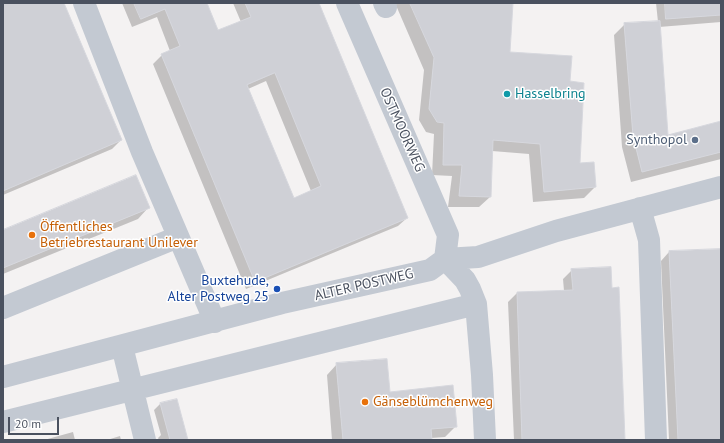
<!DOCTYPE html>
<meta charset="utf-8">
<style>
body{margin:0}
#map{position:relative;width:724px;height:443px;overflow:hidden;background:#f4f2f2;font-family:"PT Sans",sans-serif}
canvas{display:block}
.frame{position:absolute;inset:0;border:4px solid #4a515f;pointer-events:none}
.scale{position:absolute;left:8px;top:417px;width:51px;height:18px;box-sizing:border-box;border:2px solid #4a515f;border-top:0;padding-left:5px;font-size:12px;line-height:14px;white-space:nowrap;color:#4a515f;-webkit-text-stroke:3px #fff;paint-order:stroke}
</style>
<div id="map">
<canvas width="724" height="443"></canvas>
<div class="frame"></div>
<div class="scale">20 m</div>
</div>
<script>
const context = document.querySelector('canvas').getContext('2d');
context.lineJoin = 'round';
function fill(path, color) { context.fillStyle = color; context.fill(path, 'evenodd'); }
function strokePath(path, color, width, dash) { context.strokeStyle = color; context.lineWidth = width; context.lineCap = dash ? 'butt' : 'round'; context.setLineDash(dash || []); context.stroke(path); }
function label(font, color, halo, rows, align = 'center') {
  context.font = font + ' "PT Sans",sans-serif'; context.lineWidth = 3; context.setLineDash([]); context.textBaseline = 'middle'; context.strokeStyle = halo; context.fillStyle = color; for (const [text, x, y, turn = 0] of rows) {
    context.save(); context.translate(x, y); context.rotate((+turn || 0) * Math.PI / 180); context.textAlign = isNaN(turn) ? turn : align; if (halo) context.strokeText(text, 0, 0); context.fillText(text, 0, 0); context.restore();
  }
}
const shadow = new Path2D(`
 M 3,3 L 63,3 L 121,140 L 112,149 L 3,195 Z
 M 122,3 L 206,3 L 218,31 L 241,22 L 233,3 L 318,3 L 407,218 L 398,226 L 246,289 L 153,64 L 162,55 L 170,51 L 157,17 L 132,27 ZM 266,81 L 311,191 L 293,199 L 248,89 Z
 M 395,3 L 512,3 L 509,53 L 569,82 L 579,165 L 595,187 L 584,198 L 533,202 L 529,154 L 492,151 L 490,197 L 479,207 L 448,207 L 452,176 L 432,175 L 434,134 L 426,132 L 419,120 L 424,70 Z
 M 656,3 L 721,3 L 721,22 L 659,27 L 667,136 L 721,122 L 721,159 L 631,182 L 622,147 L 614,35 L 625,24 L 658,22 Z
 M 148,208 L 138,219 L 3,274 L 3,231 Z
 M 721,250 L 721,440 L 669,440 L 661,261 L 669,252 Z
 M 572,270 L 624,440 L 514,440 L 508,302 L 517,293 L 564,291 L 563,279 Z
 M 337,364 L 389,393 L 456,426 L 445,437 L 431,438 L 431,440 L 332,440 L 327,375 Z
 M 160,404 L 187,440 L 159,440 L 158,438 L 161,435 L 154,410 Z
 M 73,432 L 75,440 L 44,440 Z
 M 120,436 L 121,440 L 107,440 Z`);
const building = new Path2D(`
 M 3,3 L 64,3 L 122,140 L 3,191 Z
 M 134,3 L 207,3 L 218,30 L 251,17 L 245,3 L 319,3 L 408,218 L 255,282 L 161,54 L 180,46 L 165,9 L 141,19 ZM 275,73 L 321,186 L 294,198 L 247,85 Z
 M 410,3 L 513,3 L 510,52 L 572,56 L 570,81 L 584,83 L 580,163 L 594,162 L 596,187 L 544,192 L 540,144 L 493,140 L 491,197 L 459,196 L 462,165 L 443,165 L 444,123 L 437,122 L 429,109 L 434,58 Z
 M 665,3 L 721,3 L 721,15 L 666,19 Z
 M 660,21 L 668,135 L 721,121 L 721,152 L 642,172 L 633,136 L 624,23 Z
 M 136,175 L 150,208 L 3,268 L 3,230 Z
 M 721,249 L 721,440 L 678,440 L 669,251 Z
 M 611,267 L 612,288 L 619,287 L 625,440 L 522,440 L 517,292 L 573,290 L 571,269 Z
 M 387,359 L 390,392 L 453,385 L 457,427 L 431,429 L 432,440 L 343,440 L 336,363 Z
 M 177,399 L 184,425 L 188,440 L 170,440 L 160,403 Z`);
const minor = new Path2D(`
 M 84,3 L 142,152 L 215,322
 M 347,3 L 448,235 L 445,259
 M 384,3 L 386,7
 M 640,208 L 649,240 L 656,440
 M 445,259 L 465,280 L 470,289 L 476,304 L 482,375 L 485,440
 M 3,308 L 178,237
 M 122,346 L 145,440
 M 3,377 L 282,303 L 430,270 L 445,259 L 478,257 L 556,231 L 721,187
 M 3,422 L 476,304`);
const markers = [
 [507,94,4,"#0f9aa8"],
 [695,140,4,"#5c6f8a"],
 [32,235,4,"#e8710a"],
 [277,289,4,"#1a4fb4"],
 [365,402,4,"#e8710a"]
];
const cultureNames = [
 ["Hasselbring",515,94]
];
const streetNames = [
 ["OSTMOORWEG",402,130,66],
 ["ALTER POSTWEG",364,285,-13]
];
const serviceNames = [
 ["Synthopol",687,140]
];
const foodNames = [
 ["Öffentliches",40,227],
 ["Betriebrestaurant Unilever",40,243],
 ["Gänseblümchenweg",373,402]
];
const transitNames = [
 ["Buxtehude,",269,281],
 ["Alter Postweg 25",269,297]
];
fill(shadow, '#0003');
fill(building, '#cfd0d6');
strokePath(building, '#d6d7dd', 1);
strokePath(minor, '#c3c9d2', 22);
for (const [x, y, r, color] of markers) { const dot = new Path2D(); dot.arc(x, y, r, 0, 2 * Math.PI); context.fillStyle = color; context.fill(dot); strokePath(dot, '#fff', 1.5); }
label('14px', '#0d838f', '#fff', cultureNames, 'left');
label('14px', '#4a515f', '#fff', streetNames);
label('14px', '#4e5e75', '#fff', serviceNames, 'right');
label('14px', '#c56008', '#fff', foodNames, 'left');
label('14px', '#164399', '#fff', transitNames, 'right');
</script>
